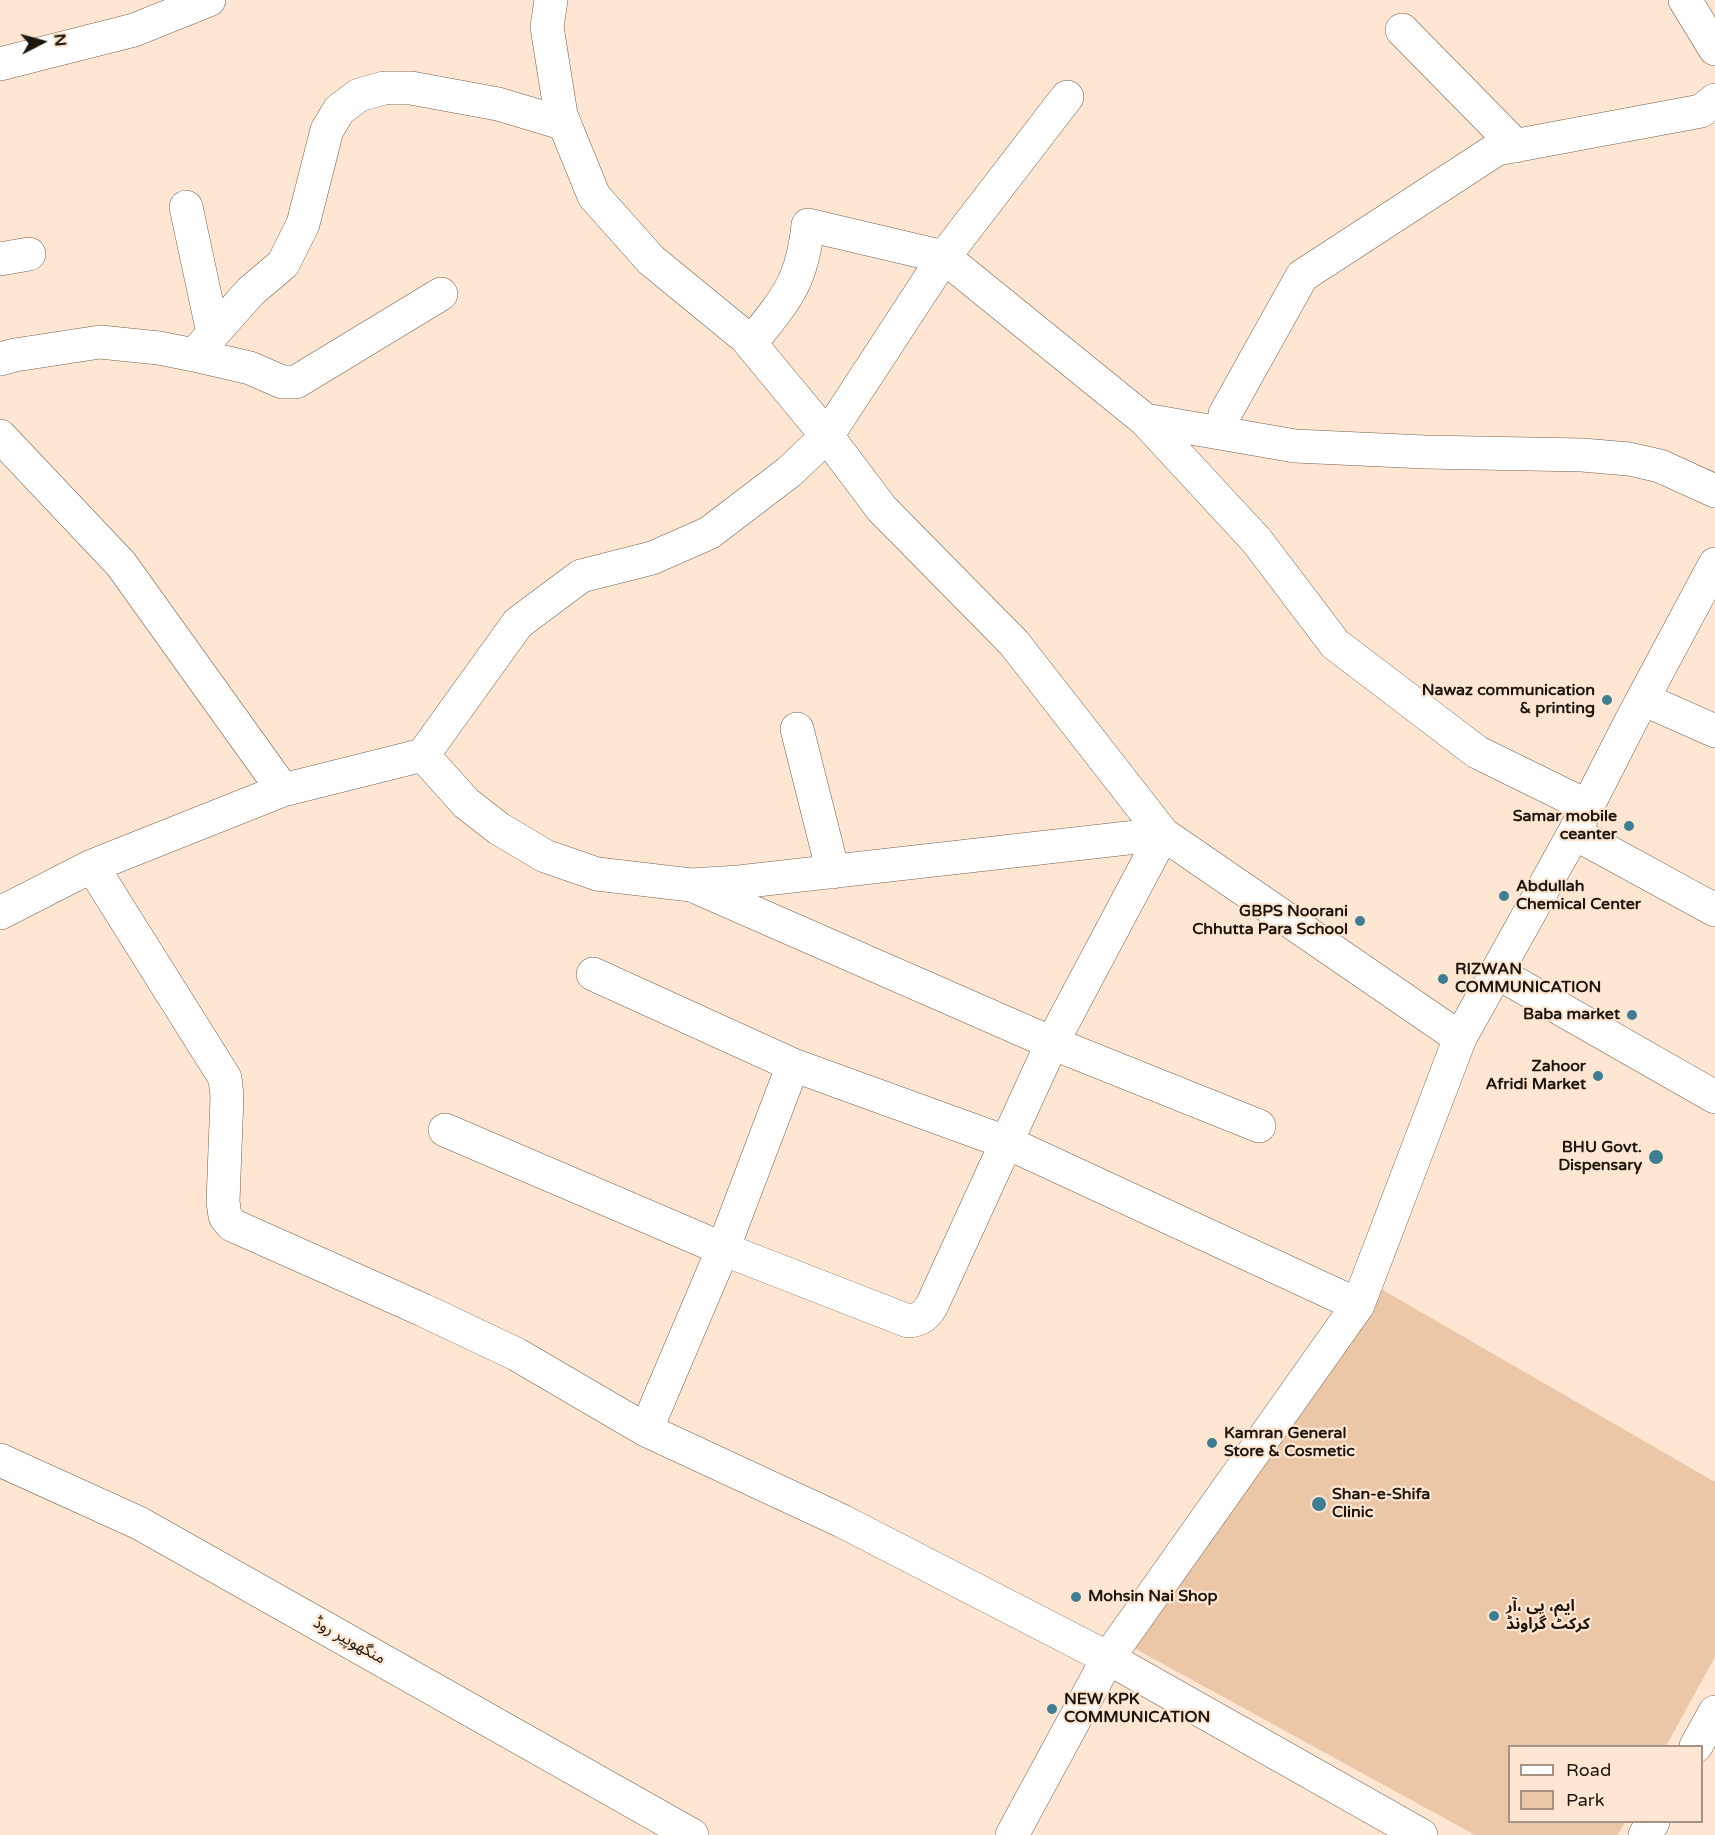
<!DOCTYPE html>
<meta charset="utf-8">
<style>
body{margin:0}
#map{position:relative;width:1715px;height:1835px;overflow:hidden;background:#fee6d2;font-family:"Varela Round",sans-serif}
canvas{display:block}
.legend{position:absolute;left:1508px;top:1745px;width:195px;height:78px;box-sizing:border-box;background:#fee6d2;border:2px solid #a49384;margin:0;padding:8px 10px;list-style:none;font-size:18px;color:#1e160e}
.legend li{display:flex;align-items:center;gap:12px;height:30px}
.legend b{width:30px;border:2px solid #a49384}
.north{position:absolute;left:12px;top:12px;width:60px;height:60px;-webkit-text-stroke:4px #fee6d2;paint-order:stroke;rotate:84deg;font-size:16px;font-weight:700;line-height:24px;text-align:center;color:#1e160e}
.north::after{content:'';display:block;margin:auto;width:21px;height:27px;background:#1e160e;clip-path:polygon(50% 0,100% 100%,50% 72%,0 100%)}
</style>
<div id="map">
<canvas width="1715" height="1835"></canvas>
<ul class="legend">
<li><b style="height:8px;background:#fff"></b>Road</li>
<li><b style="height:16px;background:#ebc7a8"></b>Park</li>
</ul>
<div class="north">N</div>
</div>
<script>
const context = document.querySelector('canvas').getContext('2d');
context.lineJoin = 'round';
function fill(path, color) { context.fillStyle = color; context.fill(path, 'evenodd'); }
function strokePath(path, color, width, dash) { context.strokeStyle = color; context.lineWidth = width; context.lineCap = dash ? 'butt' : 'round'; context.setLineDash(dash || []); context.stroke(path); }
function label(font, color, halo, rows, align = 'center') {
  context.font = font + ' "Varela Round","Noto Sans Arabic",sans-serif'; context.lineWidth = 4.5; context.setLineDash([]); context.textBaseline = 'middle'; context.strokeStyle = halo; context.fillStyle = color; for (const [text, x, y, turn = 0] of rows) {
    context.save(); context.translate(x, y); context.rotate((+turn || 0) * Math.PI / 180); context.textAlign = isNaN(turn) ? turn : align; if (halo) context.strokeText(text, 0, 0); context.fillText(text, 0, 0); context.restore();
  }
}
const green = new Path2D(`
 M 1362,1278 L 1715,1482 L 1715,1657 L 1666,1746 L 1510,1746 L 1510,1822 L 1625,1822 L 1618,1835 L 1475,1835 L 1134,1648 Z`);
const minor = new Path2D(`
 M 1685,0 L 1715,49
 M 1402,30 L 1516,146
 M 0,64 L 134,30 L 209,0
 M 186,207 L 213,333
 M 0,259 L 29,254
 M 751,343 C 786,299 802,283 808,225 L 944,257 L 1145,420 L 1257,541 L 1335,644 L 1477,752 L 1587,806
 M 194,355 L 251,291 L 283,264 L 303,224 L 327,130 L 339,110 L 359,95 L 384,88 L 411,88 L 498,104 L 565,124
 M 0,359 L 15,355 L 100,342 L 159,348 L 194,355 L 250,368 L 282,382 L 296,382 L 441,294
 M 1225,414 L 1302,276 L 1497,149 L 1701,111 L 1715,100
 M 1145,420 L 1295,446 L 1425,452 L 1582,455 L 1629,459 L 1660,466 L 1715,491
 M 0,436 L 121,564 L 283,790
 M 1643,699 L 1715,731
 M 797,729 L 833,872
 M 423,755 L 466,803 L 498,828 L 545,856 L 597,874 L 691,885 L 739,882 L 1163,834 L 1460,1038
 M 1574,833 L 1715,910
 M 92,866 L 225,1078 L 227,1096 L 223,1202 L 225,1216 L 232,1225 L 423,1310 L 516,1354 L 646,1430 L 842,1521 L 1108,1658 L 1421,1835
 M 698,888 L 1052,1043 L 1259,1126
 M 0,913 L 92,866 L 283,790 L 423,755 L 518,623 L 581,576 L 652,558 L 709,533 L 789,472 L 827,436 L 944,257 L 1067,97
 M 1496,972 L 1715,1097
 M 593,974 L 793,1065 L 1008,1143 L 1358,1305
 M 445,1130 L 723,1249 L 908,1321 C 921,1320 927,1315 933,1303 L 1052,1043 L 1163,834 L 1014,643 L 882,509 L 827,436 L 745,337 L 651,260 L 594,196 L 561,115 L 547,27 L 551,0
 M 646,1430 L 723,1249 L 793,1065
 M 1696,1746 L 1715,1712
 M 1012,1835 L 1108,1658 L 1358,1305 L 1460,1038 L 1574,833 L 1631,721 L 1715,564
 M 1645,1835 L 1653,1822`);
const primary = new Path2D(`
 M 0,1460 L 139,1523 L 692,1835`);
const markers = [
 [1607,700,6,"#3f7d93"],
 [1629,826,6,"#3f7d93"],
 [1504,896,6,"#3f7d93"],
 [1360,921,6,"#3f7d93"],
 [1443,979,6,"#3f7d93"],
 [1632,1015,6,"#3f7d93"],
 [1598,1076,6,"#3f7d93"],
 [1656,1157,8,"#3f7d93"],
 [1212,1443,6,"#3f7d93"],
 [1319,1504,8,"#3f7d93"],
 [1076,1597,6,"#3f7d93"],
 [1494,1616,6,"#3f7d93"],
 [1052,1709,6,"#3f7d93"]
];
const poiNames = [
 ["Nawaz communication",1595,691,"right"],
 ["& printing",1595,709,"right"],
 ["Samar mobile",1617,817,"right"],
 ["ceanter",1617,835,"right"],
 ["Abdullah",1516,887],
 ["Chemical Center",1516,905],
 ["GBPS Noorani",1348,912,"right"],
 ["Chhutta Para School",1348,930,"right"],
 ["RIZWAN",1455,970],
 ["COMMUNICATION",1455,988],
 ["Baba market",1620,1015,"right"],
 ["Zahoor",1586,1067,"right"],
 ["Afridi Market",1586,1085,"right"],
 ["BHU Govt.",1642,1148,"right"],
 ["Dispensary",1642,1166,"right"],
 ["Kamran General",1224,1434],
 ["Store & Cosmetic",1224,1452],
 ["Shan-e-Shifa",1332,1495],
 ["Clinic",1332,1513],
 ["Mohsin Nai Shop",1088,1597],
 ["ایم، پی ،آر",1506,1607],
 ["کرکٹ گراونڈ",1506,1625],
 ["NEW KPK",1064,1700],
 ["COMMUNICATION",1064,1718]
];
const streetNames = [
 ["منگھوپیر روڈ",349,1641,29]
];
fill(green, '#ebc7a8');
strokePath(minor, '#735f4d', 34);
strokePath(primary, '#735f4d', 34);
strokePath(minor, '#fff', 33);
strokePath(primary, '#fff', 33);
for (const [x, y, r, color] of markers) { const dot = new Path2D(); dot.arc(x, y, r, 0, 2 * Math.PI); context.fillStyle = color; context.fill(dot); strokePath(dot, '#fee6d2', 2); }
label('bold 16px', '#1e160e', '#fee6d2', poiNames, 'left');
label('16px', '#1e160e', '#fee6d2', streetNames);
</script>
